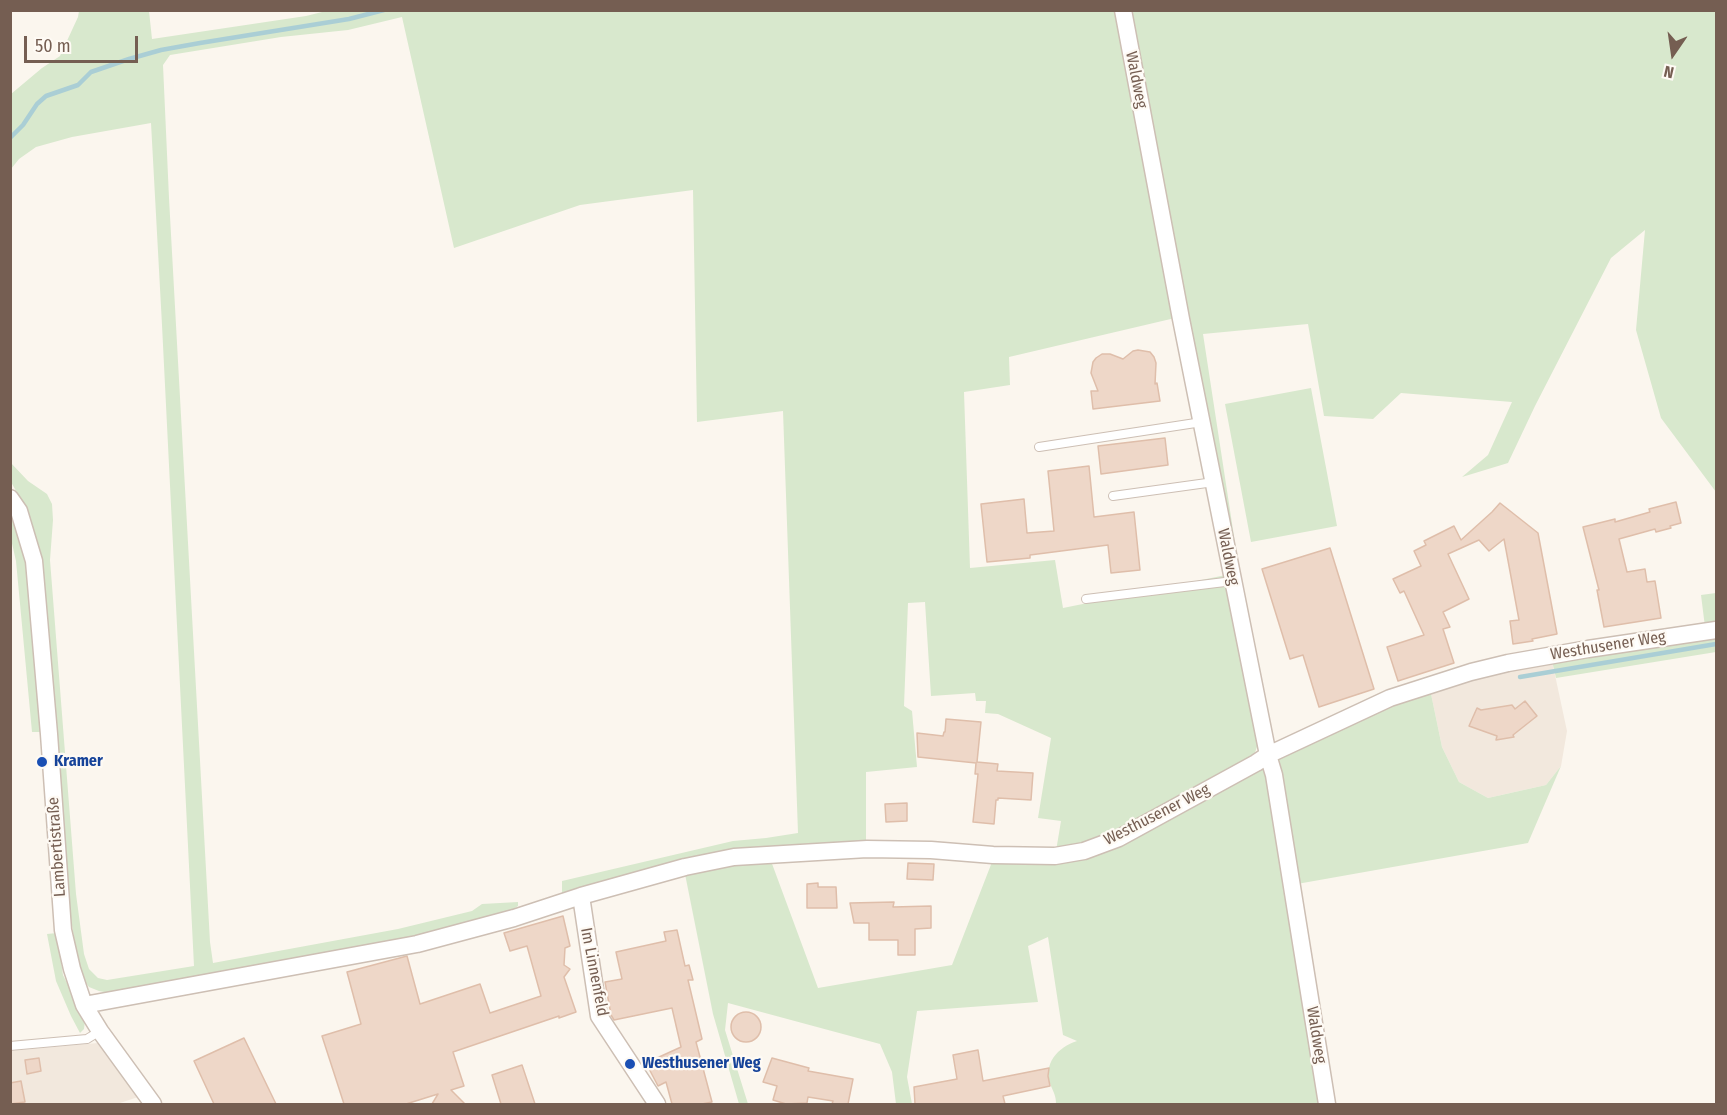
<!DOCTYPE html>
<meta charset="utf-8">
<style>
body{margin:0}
#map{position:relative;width:1727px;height:1115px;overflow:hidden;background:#fbf6ee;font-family:"Fira Sans Condensed",sans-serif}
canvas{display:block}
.frame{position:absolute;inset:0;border:12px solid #755e52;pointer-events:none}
.north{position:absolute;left:1643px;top:24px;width:60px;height:60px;-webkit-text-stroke:4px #fefaf4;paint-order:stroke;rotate:193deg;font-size:16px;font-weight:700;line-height:24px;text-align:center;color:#755e52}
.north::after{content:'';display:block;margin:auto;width:21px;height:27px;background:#755e52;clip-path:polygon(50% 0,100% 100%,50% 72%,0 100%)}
.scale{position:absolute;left:24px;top:36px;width:114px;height:27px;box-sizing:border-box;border:3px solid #755e52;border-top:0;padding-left:8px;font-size:18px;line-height:21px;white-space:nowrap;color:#755e52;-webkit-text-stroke:4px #fefaf4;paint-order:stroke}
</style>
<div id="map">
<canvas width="1727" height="1115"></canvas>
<div class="frame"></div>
<div class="north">N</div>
<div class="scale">50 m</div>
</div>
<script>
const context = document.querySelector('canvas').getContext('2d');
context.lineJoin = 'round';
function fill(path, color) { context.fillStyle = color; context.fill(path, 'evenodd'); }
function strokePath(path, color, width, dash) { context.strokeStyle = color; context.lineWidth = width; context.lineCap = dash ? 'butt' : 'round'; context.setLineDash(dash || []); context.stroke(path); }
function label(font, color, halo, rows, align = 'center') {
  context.font = font + ' "Fira Sans Condensed",sans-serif'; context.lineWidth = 4.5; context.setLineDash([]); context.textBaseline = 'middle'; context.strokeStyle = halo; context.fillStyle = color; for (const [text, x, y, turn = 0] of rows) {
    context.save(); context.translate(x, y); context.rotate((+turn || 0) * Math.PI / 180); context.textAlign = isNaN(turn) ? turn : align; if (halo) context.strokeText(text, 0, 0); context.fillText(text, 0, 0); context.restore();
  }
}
const residential = new Path2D(`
 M 1552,661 L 1567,731 L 1561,766 L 1546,785 L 1488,798 L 1459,782 L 1442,747 L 1430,689 Z
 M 98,1043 L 138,1097 L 117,1104 L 11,1104 L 11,1051 Z`);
const green = new Path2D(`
 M 330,10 L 1120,11 L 1175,318 L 1009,357 L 1010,385 L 964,392 L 970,568 L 1055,560 L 1063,608 L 1226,575 L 1258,734 L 1257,747 L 1253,758 L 1117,833 L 1056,851 L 1061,821 L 1038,818 L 1051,738 L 998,714 L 985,713 L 986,701 L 976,701 L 975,693 L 931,696 L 925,602 L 908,603 L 904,706 L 912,711 L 917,767 L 866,772 L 866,845 L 730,851 L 562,894 L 562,881 L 733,841 L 766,838 L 798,833 L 783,411 L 697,422 L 693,190 L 580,205 L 454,248 L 402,17 L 348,30 L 281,37 L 170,55 L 163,65 L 169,198 L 210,942 L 213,963 L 398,929 L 472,911 L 482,904 L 518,902 L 518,906 L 509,912 L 416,937 L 109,993 L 99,991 L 89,987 L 82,978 L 77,956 L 67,895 L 45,593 L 39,548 L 29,514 L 11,482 L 11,463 L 28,481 L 47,494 L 52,504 L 53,520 L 50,560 L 76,894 L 84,954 L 89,969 L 98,978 L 107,980 L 194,966 L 162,325 L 151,123 L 72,137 L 36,147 L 19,159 L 11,169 L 11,94 L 42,68 L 60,56 L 78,17 L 79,11 L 149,11 L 152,39 L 306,16 Z
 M 1127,11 L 1716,11 L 1716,492 L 1661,418 L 1636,330 L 1645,230 L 1611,258 L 1535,406 L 1508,463 L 1462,477 L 1488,455 L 1512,402 L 1401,393 L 1373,419 L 1324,416 L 1308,324 L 1203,334 L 1239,569 Z
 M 1311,388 L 1337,526 L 1251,542 L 1225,404 Z
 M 10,516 L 18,530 L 26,562 L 41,732 L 32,732 L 16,561 L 11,539 Z
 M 1716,593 L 1716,624 L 1705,627 L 1701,595 Z
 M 1716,638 L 1716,652 L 1556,678 L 1552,661 Z
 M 1430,689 L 1442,747 L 1459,782 L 1488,798 L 1546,785 L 1561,766 L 1528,843 L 1297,884 L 1277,759 L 1282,754 Z
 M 1261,767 L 1265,768 L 1324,1104 L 1056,1104 C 1056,1096 1054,1093 1051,1086 C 1042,1064 1058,1047 1077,1041 L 1063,1035 L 1048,937 L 1028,946 L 1038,1002 L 917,1011 L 907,1077 L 912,1104 L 896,1104 L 892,1072 L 880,1044 L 728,1003 L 725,1030 L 748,1104 L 739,1104 L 713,1014 L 685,874 L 734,863 L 771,861 L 818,988 L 952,965 L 992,862 L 1055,861 Z
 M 57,933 L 63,975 L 85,1020 L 84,1029 L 80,1033 L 71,1016 L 56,981 L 47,934 Z`);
const stream = new Path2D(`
 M 10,138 L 23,125 L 37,104 L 46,96 L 78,85 L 91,72 L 129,59 L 161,50 L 200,43 L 349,19 L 384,10
 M 1520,677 L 1716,644`);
const building = new Path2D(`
 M 1138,350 L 1150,352 L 1154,357 L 1156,363 L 1155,384 L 1157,383 L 1160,401 L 1093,409 L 1091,391 L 1098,391 L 1091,373 L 1093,362 L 1096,358 L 1102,354 L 1110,354 L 1123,359 L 1133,351 Z
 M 1165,438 L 1168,465 L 1101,474 L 1098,446 Z
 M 1089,466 L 1094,517 L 1134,512 L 1140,570 L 1111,573 L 1108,545 L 1030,555 L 1030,558 L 987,562 L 981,504 L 1024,499 L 1027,533 L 1054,531 L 1048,471 Z
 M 1676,502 L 1681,523 L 1670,526 L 1671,528 L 1656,532 L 1655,529 L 1619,539 L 1627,572 L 1645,569 L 1647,582 L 1655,581 L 1661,618 L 1604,627 L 1597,590 L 1599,590 L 1583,527 L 1615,519 L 1615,522 L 1650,512 L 1649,509 Z
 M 1500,503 L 1538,533 L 1557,634 L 1532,639 L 1533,641 L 1513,644 L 1510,621 L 1519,620 L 1504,539 L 1489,551 L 1479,540 L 1448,554 L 1469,599 L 1443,612 L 1450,627 L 1443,629 L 1454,663 L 1398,681 L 1387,647 L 1424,635 L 1404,591 L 1400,593 L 1393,579 L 1421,566 L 1414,551 L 1426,545 L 1424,541 L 1454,526 L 1461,540 L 1492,512 Z
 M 1330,548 L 1374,689 L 1319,707 L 1303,655 L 1290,659 L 1262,569 Z
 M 1525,701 L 1537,716 L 1513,735 L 1514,737 L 1496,740 L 1497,736 L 1469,726 L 1477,708 L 1481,710 L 1512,705 L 1515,709 Z
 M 946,719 L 981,722 L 977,762 L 998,764 L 997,771 L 1033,773 L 1031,800 L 998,798 L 998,800 L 996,800 L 994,824 L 973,822 L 978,774 L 975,774 L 976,763 L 918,757 L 917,733 L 943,736 L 944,732 L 945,732 Z
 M 907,803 L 907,821 L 886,822 L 885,804 Z
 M 908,863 L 934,864 L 933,880 L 907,879 Z
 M 818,883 L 818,887 L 836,887 L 837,908 L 807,908 L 807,884 Z
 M 894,902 L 893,907 L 931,906 L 931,928 L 915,929 L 915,955 L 898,955 L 898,940 L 869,940 L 869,923 L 854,923 L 850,903 Z
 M 563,916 L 570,946 L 565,948 L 564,965 L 570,969 L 564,977 L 576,1012 L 559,1018 L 559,1016 L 453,1052 L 464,1086 L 451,1090 L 465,1104 L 432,1104 L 438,1094 L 406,1104 L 344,1104 L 322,1036 L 361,1024 L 347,972 L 407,956 L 420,1004 L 480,984 L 490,1013 L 541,996 L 527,946 L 510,951 L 504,933 Z
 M 677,930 L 685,966 L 689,965 L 693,980 L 688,980 L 702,1039 L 696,1042 L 712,1102 L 702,1104 L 672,1104 L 666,1082 L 658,1086 L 646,1063 L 681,1047 L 672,1008 L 614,1020 L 611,1015 L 605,982 L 622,979 L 616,952 L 666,941 L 664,932 Z
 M731 1027a15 15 0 1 1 30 0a15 15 0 1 1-30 0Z
 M 244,1038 L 276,1104 L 214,1104 L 194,1061 Z
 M 978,1050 L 983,1081 L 1049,1068 L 1048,1076 L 1050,1086 L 1003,1096 L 1005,1104 L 915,1104 L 914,1087 L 957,1079 L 953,1055 Z
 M 39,1058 L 41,1071 L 27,1074 L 25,1060 Z
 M 772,1058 L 809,1068 L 808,1071 L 853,1079 L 848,1104 L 832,1104 L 833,1101 L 808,1097 L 807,1103 L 786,1104 L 773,1100 L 777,1086 L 763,1082 Z
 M 522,1065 L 535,1104 L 501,1104 L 492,1075 Z
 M 21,1081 L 25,1102 L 10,1104 L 10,1083 Z`);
const lane = new Path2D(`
 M 1039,447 L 1202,422
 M 1113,496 L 1214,482
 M 1086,599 L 1233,581
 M 10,1046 L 87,1039 L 100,1031`);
const street = new Path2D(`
 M 1123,10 L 1181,319 L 1268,755 L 1274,775 L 1327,1104
 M 10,498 L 19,511 L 34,561 L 49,734 L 63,930 L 72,969 L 84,1005 L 100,1031 L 153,1104
 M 581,896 L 599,1016 L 657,1104
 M 84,1005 L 417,944 L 514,918 L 581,896 L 685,867 L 734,857 L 867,849 L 931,850 L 993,855 L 1055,856 L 1084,851 L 1119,838 L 1256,763 L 1268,755 L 1390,698 L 1471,672 L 1508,663 L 1588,649 L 1716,630`);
const markers = [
 [42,762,6,"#1a4fb4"],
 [630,1064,6,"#1a4fb4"]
];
const streetNames = [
 ["Waldweg",1136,80,79],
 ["Waldweg",1228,557,79],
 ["Westhusener Weg",1608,646,-9],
 ["Westhusener Weg",1157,815,-27],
 ["Lambertistraße",57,847,-94],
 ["Im Linnenfeld",594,972,79],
 ["Waldweg",1316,1035,81]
];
const transitNames = [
 ["Kramer",54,762],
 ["Westhusener Weg",642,1064]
];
fill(residential, '#f2e8dd');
fill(green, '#d8e8cd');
strokePath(stream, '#aaced5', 4.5);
fill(building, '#eed7c8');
strokePath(building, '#dfbeaa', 1.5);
strokePath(lane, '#cdbfb4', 10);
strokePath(street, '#cdbfb4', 19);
strokePath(lane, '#fff', 8);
strokePath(street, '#fff', 16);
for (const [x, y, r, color] of markers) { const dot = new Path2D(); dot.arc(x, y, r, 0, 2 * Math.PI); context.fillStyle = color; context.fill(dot); strokePath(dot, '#fefaf4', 2); }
label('16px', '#755e52', '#fefaf4', streetNames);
label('bold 16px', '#164399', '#fefaf4', transitNames, 'left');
</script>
